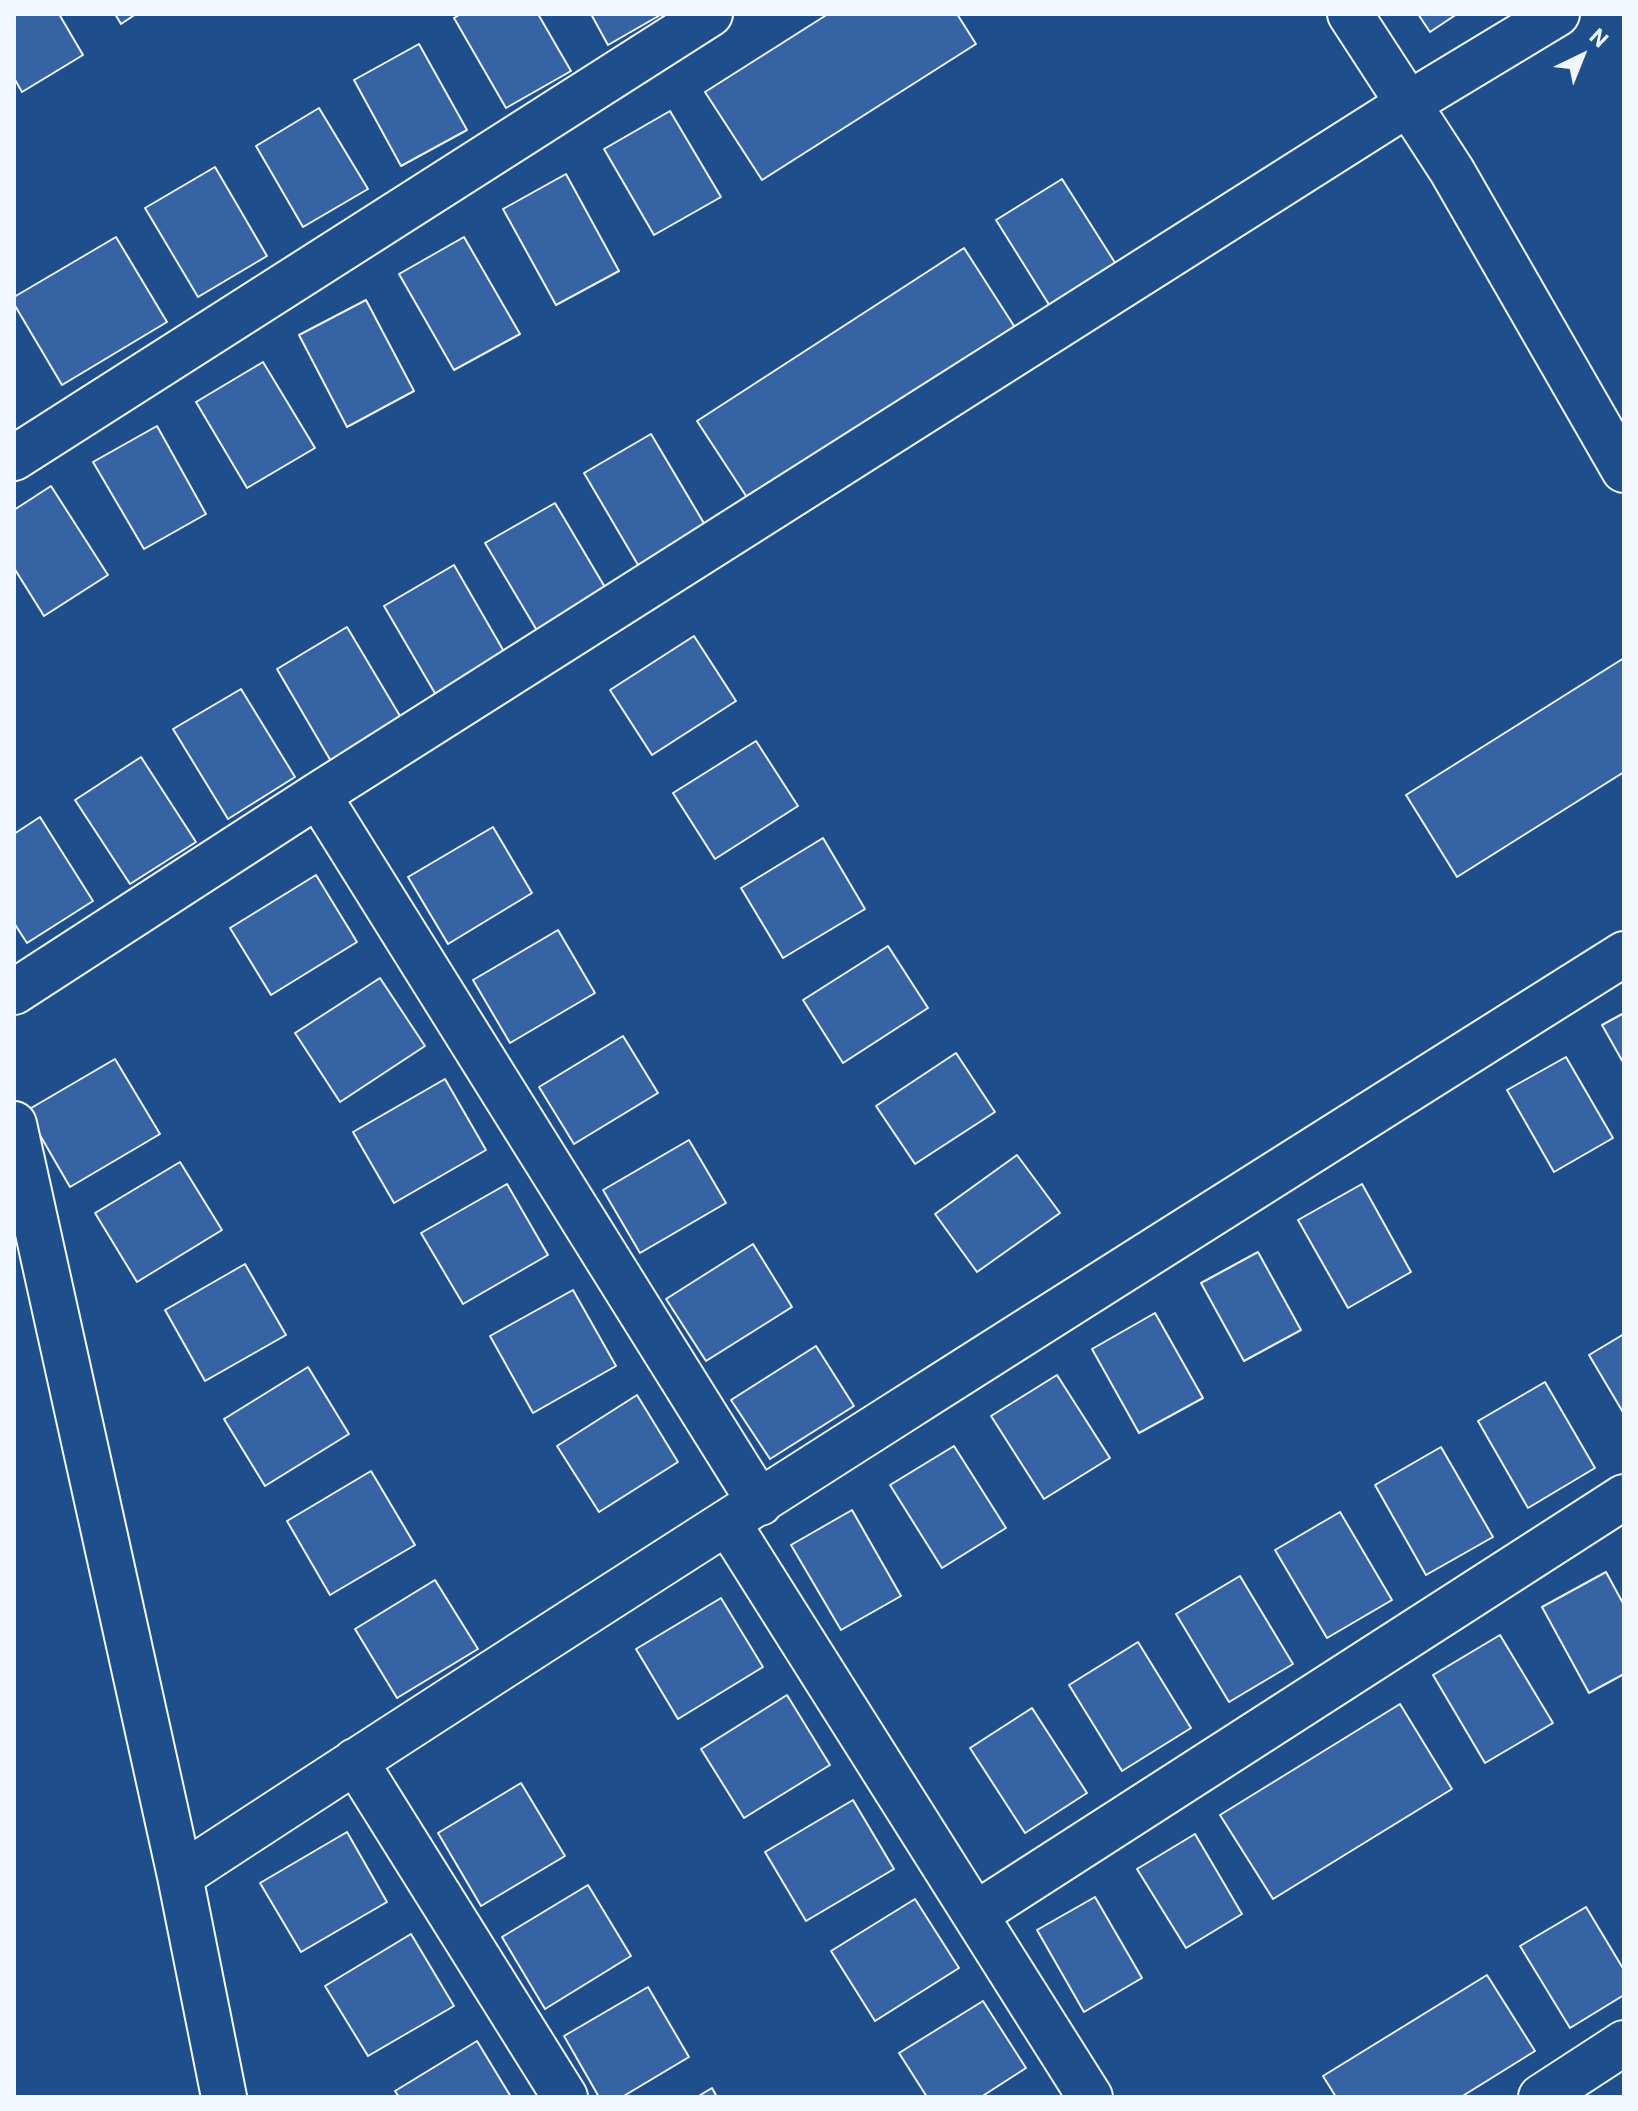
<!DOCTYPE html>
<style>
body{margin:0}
#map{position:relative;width:1638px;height:2111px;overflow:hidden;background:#1f4e8c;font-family:Roboto,sans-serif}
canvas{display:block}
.frame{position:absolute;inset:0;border:16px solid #f2f6ff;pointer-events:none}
.north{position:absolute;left:1542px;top:16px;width:80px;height:80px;-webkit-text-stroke:6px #1f4e8c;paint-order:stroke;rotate:43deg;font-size:22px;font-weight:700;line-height:32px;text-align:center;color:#f2f6ff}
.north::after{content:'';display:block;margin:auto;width:28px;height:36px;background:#f2f6ff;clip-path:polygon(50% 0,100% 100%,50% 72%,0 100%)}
</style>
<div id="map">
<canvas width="1638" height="2111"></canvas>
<div class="frame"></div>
<div class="north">N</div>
</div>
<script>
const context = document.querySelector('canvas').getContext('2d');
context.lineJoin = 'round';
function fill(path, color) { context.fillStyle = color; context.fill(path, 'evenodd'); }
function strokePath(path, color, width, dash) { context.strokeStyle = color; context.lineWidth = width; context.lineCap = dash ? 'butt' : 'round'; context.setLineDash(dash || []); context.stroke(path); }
const building = new Path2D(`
 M 14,14 L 59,14 L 83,55 L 22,92 L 14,78 Z
 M 115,14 L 136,14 L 121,24 Z
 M 461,14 L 538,14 L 571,71 L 506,108 L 454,18 Z
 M 591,14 L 662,14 L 608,45 Z
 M 828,14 L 957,14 L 976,44 L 762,180 L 705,92 Z
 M 1418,14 L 1457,14 L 1430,32 Z
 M 419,44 L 467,130 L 401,166 L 354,80 Z
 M 319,108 L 368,189 L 303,227 L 256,146 Z
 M 670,111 L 721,197 L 654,235 L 604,149 Z
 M 215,167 L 267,256 L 198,297 L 145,208 Z
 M 566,174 L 619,271 L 556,305 L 503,209 Z
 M 1062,179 L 1119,269 L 1053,311 L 996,220 Z
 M 116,237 L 167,322 L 62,385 L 14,304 L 14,297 Z
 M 464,237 L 520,334 L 454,370 L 399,274 Z
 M 964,248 L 1016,329 L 750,502 L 697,421 Z
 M 366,300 L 414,391 L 347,427 L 299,335 Z
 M 263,362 L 315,448 L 247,488 L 196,402 Z
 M 157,426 L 206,514 L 144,549 L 93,462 Z
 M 651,434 L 708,530 L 641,570 L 584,473 Z
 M 51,486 L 108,575 L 44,616 L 14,568 L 14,510 Z
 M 555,503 L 609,594 L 539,634 L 485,543 Z
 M 454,565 L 506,655 L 436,695 L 384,606 Z
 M 347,627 L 403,721 L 332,763 L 277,669 Z
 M 694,636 L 736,701 L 652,755 L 610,690 Z
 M 1624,658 L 1624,772 L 1457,877 L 1406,795 Z
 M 241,689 L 295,777 L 228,819 L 173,729 Z
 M 756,741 L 798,806 L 715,859 L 673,793 Z
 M 141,757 L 196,842 L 130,884 L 75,800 Z
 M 40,817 L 93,901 L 27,943 L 14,923 L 14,834 Z
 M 493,827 L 532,893 L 448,944 L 408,877 Z
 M 823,838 L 865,909 L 783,958 L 741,888 Z
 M 316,875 L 357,942 L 271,995 L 230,928 Z
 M 558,930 L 595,993 L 510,1043 L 473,980 Z
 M 888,946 L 928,1008 L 843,1063 L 803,1000 Z
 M 380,978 L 425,1046 L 340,1102 L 295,1033 Z
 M 1624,1013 L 1624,1064 L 1602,1025 Z
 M 623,1036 L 658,1093 L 574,1144 L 539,1087 Z
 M 956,1053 L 995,1112 L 915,1164 L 876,1106 Z
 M 1566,1057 L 1613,1138 L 1554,1172 L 1507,1090 Z
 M 115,1059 L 160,1134 L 70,1187 L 26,1111 Z
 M 445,1079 L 486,1150 L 394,1203 L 353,1132 Z
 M 689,1140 L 726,1203 L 640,1253 L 603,1190 Z
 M 1017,1155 L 1060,1213 L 977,1272 L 935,1214 Z
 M 180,1162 L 222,1230 L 137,1282 L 95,1213 Z
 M 507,1184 L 548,1255 L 463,1304 L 421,1233 Z
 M 1362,1184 L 1411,1272 L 1348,1308 L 1298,1220 Z
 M 753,1244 L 792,1307 L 706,1361 L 666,1299 Z
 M 1258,1252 L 1301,1330 L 1244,1361 L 1201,1283 Z
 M 245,1264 L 286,1335 L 205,1381 L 165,1310 Z
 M 573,1290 L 616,1366 L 533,1413 L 490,1336 Z
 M 1155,1313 L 1203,1398 L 1139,1433 L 1092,1349 Z
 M 1624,1334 L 1624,1414 L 1589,1355 Z
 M 816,1346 L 854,1406 L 770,1459 L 731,1400 Z
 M 308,1367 L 349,1434 L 265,1486 L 224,1419 Z
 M 1057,1375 L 1110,1458 L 1044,1499 L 991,1416 Z
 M 1545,1382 L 1595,1468 L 1528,1508 L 1478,1421 Z
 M 637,1395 L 678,1462 L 599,1512 L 557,1446 Z
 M 954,1446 L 1006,1528 L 942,1568 L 890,1485 Z
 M 1441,1447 L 1493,1537 L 1426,1575 L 1375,1485 Z
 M 371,1471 L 415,1545 L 330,1595 L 287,1521 Z
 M 852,1510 L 901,1596 L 841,1630 L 791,1545 Z
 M 1340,1512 L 1392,1600 L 1327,1638 L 1275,1550 Z
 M 1606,1572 L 1624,1605 L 1624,1674 L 1589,1693 L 1542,1607 Z
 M 1240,1576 L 1293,1664 L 1229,1702 L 1176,1614 Z
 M 435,1580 L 478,1649 L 397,1698 L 355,1629 Z
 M 721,1598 L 763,1667 L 678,1719 L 636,1649 Z
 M 1500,1635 L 1553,1723 L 1485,1763 L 1433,1675 Z
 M 1138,1642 L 1191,1728 L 1122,1771 L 1069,1685 Z
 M 787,1695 L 830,1765 L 744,1818 L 701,1749 Z
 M 1400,1704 L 1452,1789 L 1273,1899 L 1220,1815 Z
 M 1032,1708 L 1087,1793 L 1025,1833 L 970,1748 Z
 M 521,1783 L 565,1856 L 481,1906 L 438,1833 Z
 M 853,1800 L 894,1869 L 806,1921 L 765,1852 Z
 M 347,1832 L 387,1902 L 301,1952 L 260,1883 Z
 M 1195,1834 L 1242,1914 L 1186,1948 L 1137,1869 Z
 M 588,1885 L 631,1956 L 545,2009 L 502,1937 Z
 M 1095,1897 L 1142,1978 L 1084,2012 L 1037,1930 Z
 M 915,1899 L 959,1968 L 875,2021 L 831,1951 Z
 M 1586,1907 L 1624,1970 L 1624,1995 L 1570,2028 L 1520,1946 Z
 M 411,1934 L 454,2006 L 368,2056 L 325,1986 Z
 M 1487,1975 L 1535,2051 L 1461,2097 L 1336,2097 L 1323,2076 Z
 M 648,1987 L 689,2057 L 622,2097 L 599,2097 L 564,2036 Z
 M 983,2001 L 1026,2068 L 981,2097 L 927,2097 L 899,2053 Z
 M 477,2041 L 511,2097 L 399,2097 L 395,2091 Z
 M 712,2088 L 717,2097 L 697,2097 Z`);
const minor = new Path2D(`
 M 1350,14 L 1452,171 L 1624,470
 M 14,458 L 710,14
 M 318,795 L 760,1503
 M 14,992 L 318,795 L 1408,104 L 1557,14
 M 14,1124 L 180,1876
 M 728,1523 L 1090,2097
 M 355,1761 L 565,2097
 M 976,1914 L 1624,1497
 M 224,2097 L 180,1876 C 658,1563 1141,1258 1624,954
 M 1541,2097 L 1624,2043`);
fill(building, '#3563a3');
strokePath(building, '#f2f6ff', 2);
strokePath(minor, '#f2f6ff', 48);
strokePath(minor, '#1f4e8c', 44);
</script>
